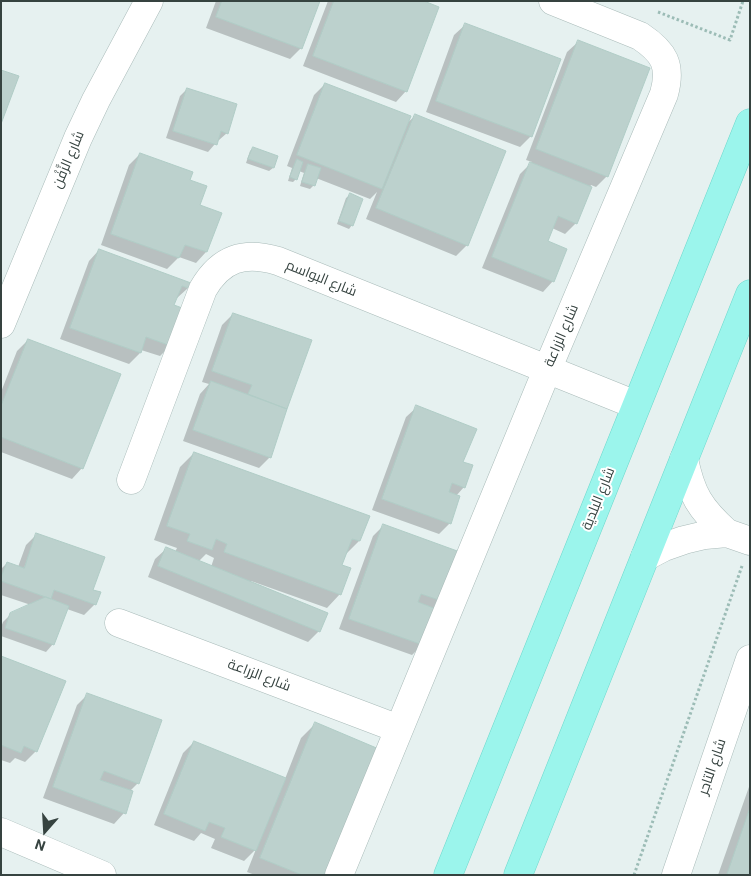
<!DOCTYPE html>
<meta charset="utf-8">
<style>
body{margin:0}
#map{position:relative;width:751px;height:876px;overflow:hidden;background:#e6f1f0;font-family:Roboto,sans-serif}
canvas{display:block}
.frame{position:absolute;inset:0;border:2px solid #364340;pointer-events:none}
.north{position:absolute;left:20px;top:806px;width:50px;height:50px;-webkit-text-stroke:4px #fff;paint-order:stroke;rotate:199deg;font-size:14px;font-weight:700;line-height:20px;text-align:center;color:#364340}
.north::after{content:'';display:block;margin:auto;width:18px;height:22px;background:#364340;clip-path:polygon(50% 0,100% 100%,50% 72%,0 100%)}
</style>
<div id="map">
<canvas width="751" height="876"></canvas>
<div class="frame"></div>
<div class="north">N</div>
</div>
<script>
const context = document.querySelector('canvas').getContext('2d');
context.lineJoin = 'round';
function fill(path, color) { context.fillStyle = color; context.fill(path, 'evenodd'); }
function strokePath(path, color, width, dash) { context.strokeStyle = color; context.lineWidth = width; context.lineCap = dash ? 'butt' : 'round'; context.setLineDash(dash || []); context.stroke(path); }
function label(font, color, halo, rows, align = 'center') {
  context.font = font + ' Roboto,Cairo,sans-serif'; context.lineWidth = 4; context.setLineDash([]); context.textBaseline = 'middle'; context.strokeStyle = halo; context.fillStyle = color; for (const [text, x, y, turn = 0] of rows) {
    context.save(); context.translate(x, y); context.rotate((+turn || 0) * Math.PI / 180); context.textAlign = isNaN(turn) ? turn : align; if (halo) context.strokeText(text, 0, 0); context.fillText(text, 0, 0); context.restore();
  }
}
const shadow = new Path2D(`
 M 216,1 L 318,1 L 301,48 L 290,59 L 206,28 Z
 M 328,1 L 421,1 L 406,91 L 396,102 L 303,66 Z
 M 465,25 L 531,136 L 520,147 L 426,112 L 454,35 Z
 M 578,42 L 607,176 L 596,187 L 591,185 L 576,223 L 565,234 L 552,228 L 547,242 L 553,281 L 543,292 L 482,268 L 520,174 L 532,162 L 526,160 L 567,52 Z
 M 325,84 L 406,124 L 415,116 L 467,245 L 456,256 L 366,219 L 377,192 L 370,199 L 316,178 L 314,185 L 310,189 L 300,186 L 304,173 L 299,171 L 296,179 L 293,182 L 288,181 L 292,168 L 287,166 L 314,95 Z
 M 187,89 L 227,133 L 219,140 L 217,139 L 215,144 L 208,152 L 166,138 L 180,96 Z
 M 253,148 L 277,157 L 273,168 L 269,171 L 246,163 L 250,151 Z
 M 140,154 L 189,181 L 198,206 L 206,252 L 196,263 L 179,257 L 167,269 L 101,245 L 129,165 Z
 M 350,195 L 352,225 L 349,229 L 337,224 L 346,198 Z
 M 99,250 L 188,288 L 177,298 L 176,298 L 173,306 L 170,346 L 160,356 L 141,350 L 140,353 L 129,364 L 60,339 L 89,261 Z
 M 233,314 L 310,341 L 270,457 L 259,468 L 183,441 L 200,394 L 209,384 L 202,382 L 222,325 Z
 M 28,340 L 82,468 L 72,479 L 1,452 L 1,392 L 17,351 Z
 M 417,407 L 461,463 L 464,487 L 456,496 L 450,523 L 439,534 L 372,510 L 406,417 Z
 M 194,453 L 359,541 L 346,554 L 341,566 L 340,594 L 327,608 L 251,581 L 250,583 L 319,631 L 308,642 L 148,577 L 155,559 L 166,549 L 175,552 L 177,548 L 154,540 L 180,467 ZM 206,554 L 214,558 L 211,567 L 198,562 Z
 M 383,526 L 441,601 L 433,609 L 422,645 L 412,655 L 339,629 L 373,536 Z
 M 37,534 L 91,591 L 95,604 L 84,615 L 67,609 L 53,644 L 46,652 L 1,636 L 1,627 L 3,622 L 11,614 L 31,605 L 1,595 L 1,569 L 7,563 L 18,567 L 26,545 Z
 M 1,657 L 36,751 L 25,762 L 15,758 L 10,763 L 1,760 Z
 M 88,694 L 138,783 L 130,791 L 124,813 L 114,824 L 43,798 L 77,705 Z
 M 315,724 L 336,875 L 255,875 L 247,872 L 256,849 L 244,861 L 211,848 L 215,839 L 201,833 L 194,841 L 154,825 L 183,753 L 194,742 L 285,779 L 301,738 Z
 M 750,784 L 750,875 L 718,875 Z`);
const building = new Path2D(`
 M 222,1 L 320,1 L 302,49 L 216,17 Z
 M 334,1 L 424,1 L 439,7 L 407,92 L 313,56 Z
 M 465,23 L 561,59 L 532,137 L 436,101 Z
 M 578,40 L 650,68 L 608,177 L 536,149 Z
 M 1,70 L 19,76 L 1,124 Z
 M 325,83 L 411,116 L 382,189 L 297,155 Z
 M 187,88 L 237,104 L 228,134 L 221,131 L 217,145 L 173,131 Z
 M 415,114 L 506,151 L 468,246 L 376,208 Z
 M 253,147 L 278,156 L 274,168 L 248,159 Z
 M 140,153 L 193,172 L 190,180 L 207,186 L 200,205 L 222,213 L 207,252 L 185,245 L 179,258 L 111,234 Z
 M 297,159 L 303,162 L 297,180 L 290,177 Z
 M 530,162 L 592,187 L 577,224 L 558,216 L 548,241 L 567,249 L 554,282 L 492,257 Z
 M 308,164 L 321,168 L 315,186 L 302,182 Z
 M 350,193 L 363,199 L 353,226 L 339,221 Z
 M 99,249 L 191,283 L 189,288 L 182,286 L 174,305 L 185,309 L 171,346 L 146,337 L 141,353 L 70,328 Z
 M 233,313 L 312,340 L 287,409 L 248,394 L 252,385 L 212,371 Z
 M 28,339 L 121,374 L 83,469 L 1,437 L 1,406 Z
 M 211,381 L 287,409 L 271,458 L 193,430 Z
 M 416,405 L 477,429 L 463,462 L 473,465 L 465,488 L 452,483 L 449,492 L 460,496 L 451,524 L 382,499 Z
 M 194,452 L 370,516 L 360,541 L 352,539 L 342,565 L 351,568 L 341,595 L 224,552 L 227,544 L 216,539 L 212,550 L 187,541 L 190,534 L 167,526 Z
 M 383,524 L 460,552 L 442,601 L 421,594 L 418,602 L 436,609 L 423,645 L 349,619 Z
 M 36,533 L 105,557 L 93,590 L 101,592 L 96,605 L 54,590 L 51,599 L 1,581 L 1,577 L 7,562 L 24,568 Z
 M 166,547 L 328,613 L 320,632 L 158,566 Z
 M 46,597 L 69,606 L 54,645 L 5,628 L 10,613 Z
 M 1,656 L 66,681 L 37,752 L 24,746 L 21,753 L 1,745 Z
 M 87,693 L 162,720 L 139,784 L 104,771 L 100,780 L 133,791 L 126,814 L 53,787 Z
 M 315,722 L 386,752 L 337,875 L 302,875 L 260,858 Z
 M 194,741 L 286,778 L 256,851 L 221,837 L 225,828 L 209,822 L 205,831 L 164,814 Z
 M 750,808 L 750,875 L 727,875 Z`);
const path = new Path2D(`
 M 658,12 L 730,40 L 743,1
 M 634,875 L 742,566`);
const minor = new Path2D(`
 M 1,324 L 78,138 L 96,100 L 149,1
 M 684,459 C 691,494 700,509 727,533
 M 131,480 L 203,289 C 221,258 244,251 278,261 L 636,405
 M 645,557 L 664,547 L 684,540 L 705,535 L 727,533 L 750,541
 M 119,623 L 399,729
 M 1,832 L 102,875
 M 339,875 L 547,370 L 664,94 C 672,65 664,52 640,36 L 553,1
 M 676,875 L 750,659`);
const major = new Path2D(`
 M 448,875 L 750,123
 M 518,875 L 750,294`);
const streetNames = [
 ["شارع الزَّفْن",69,160,-67],
 ["شارع البواسم",321,279,22],
 ["شارع الزراعة",562,336,-67],
 ["شارع البلدية",599,499,-68],
 ["شارع الزراعة",259,676,21],
 ["شارع التاجر",713,767,-71]
];
fill(shadow, '#0003');
fill(building, '#bcd1cd');
strokePath(building, '#b0ccc6', 1);
strokePath(minor, '#a9bbb9', 29);
strokePath(major, '#6dd8cc', 29);
strokePath(path, '#9cbcb6', 3, [2.5, 2.5]);
strokePath(minor, '#fff', 28);
strokePath(major, '#9bf5ec', 28);
label('14px', '#364340', '#fff', streetNames);
</script>
